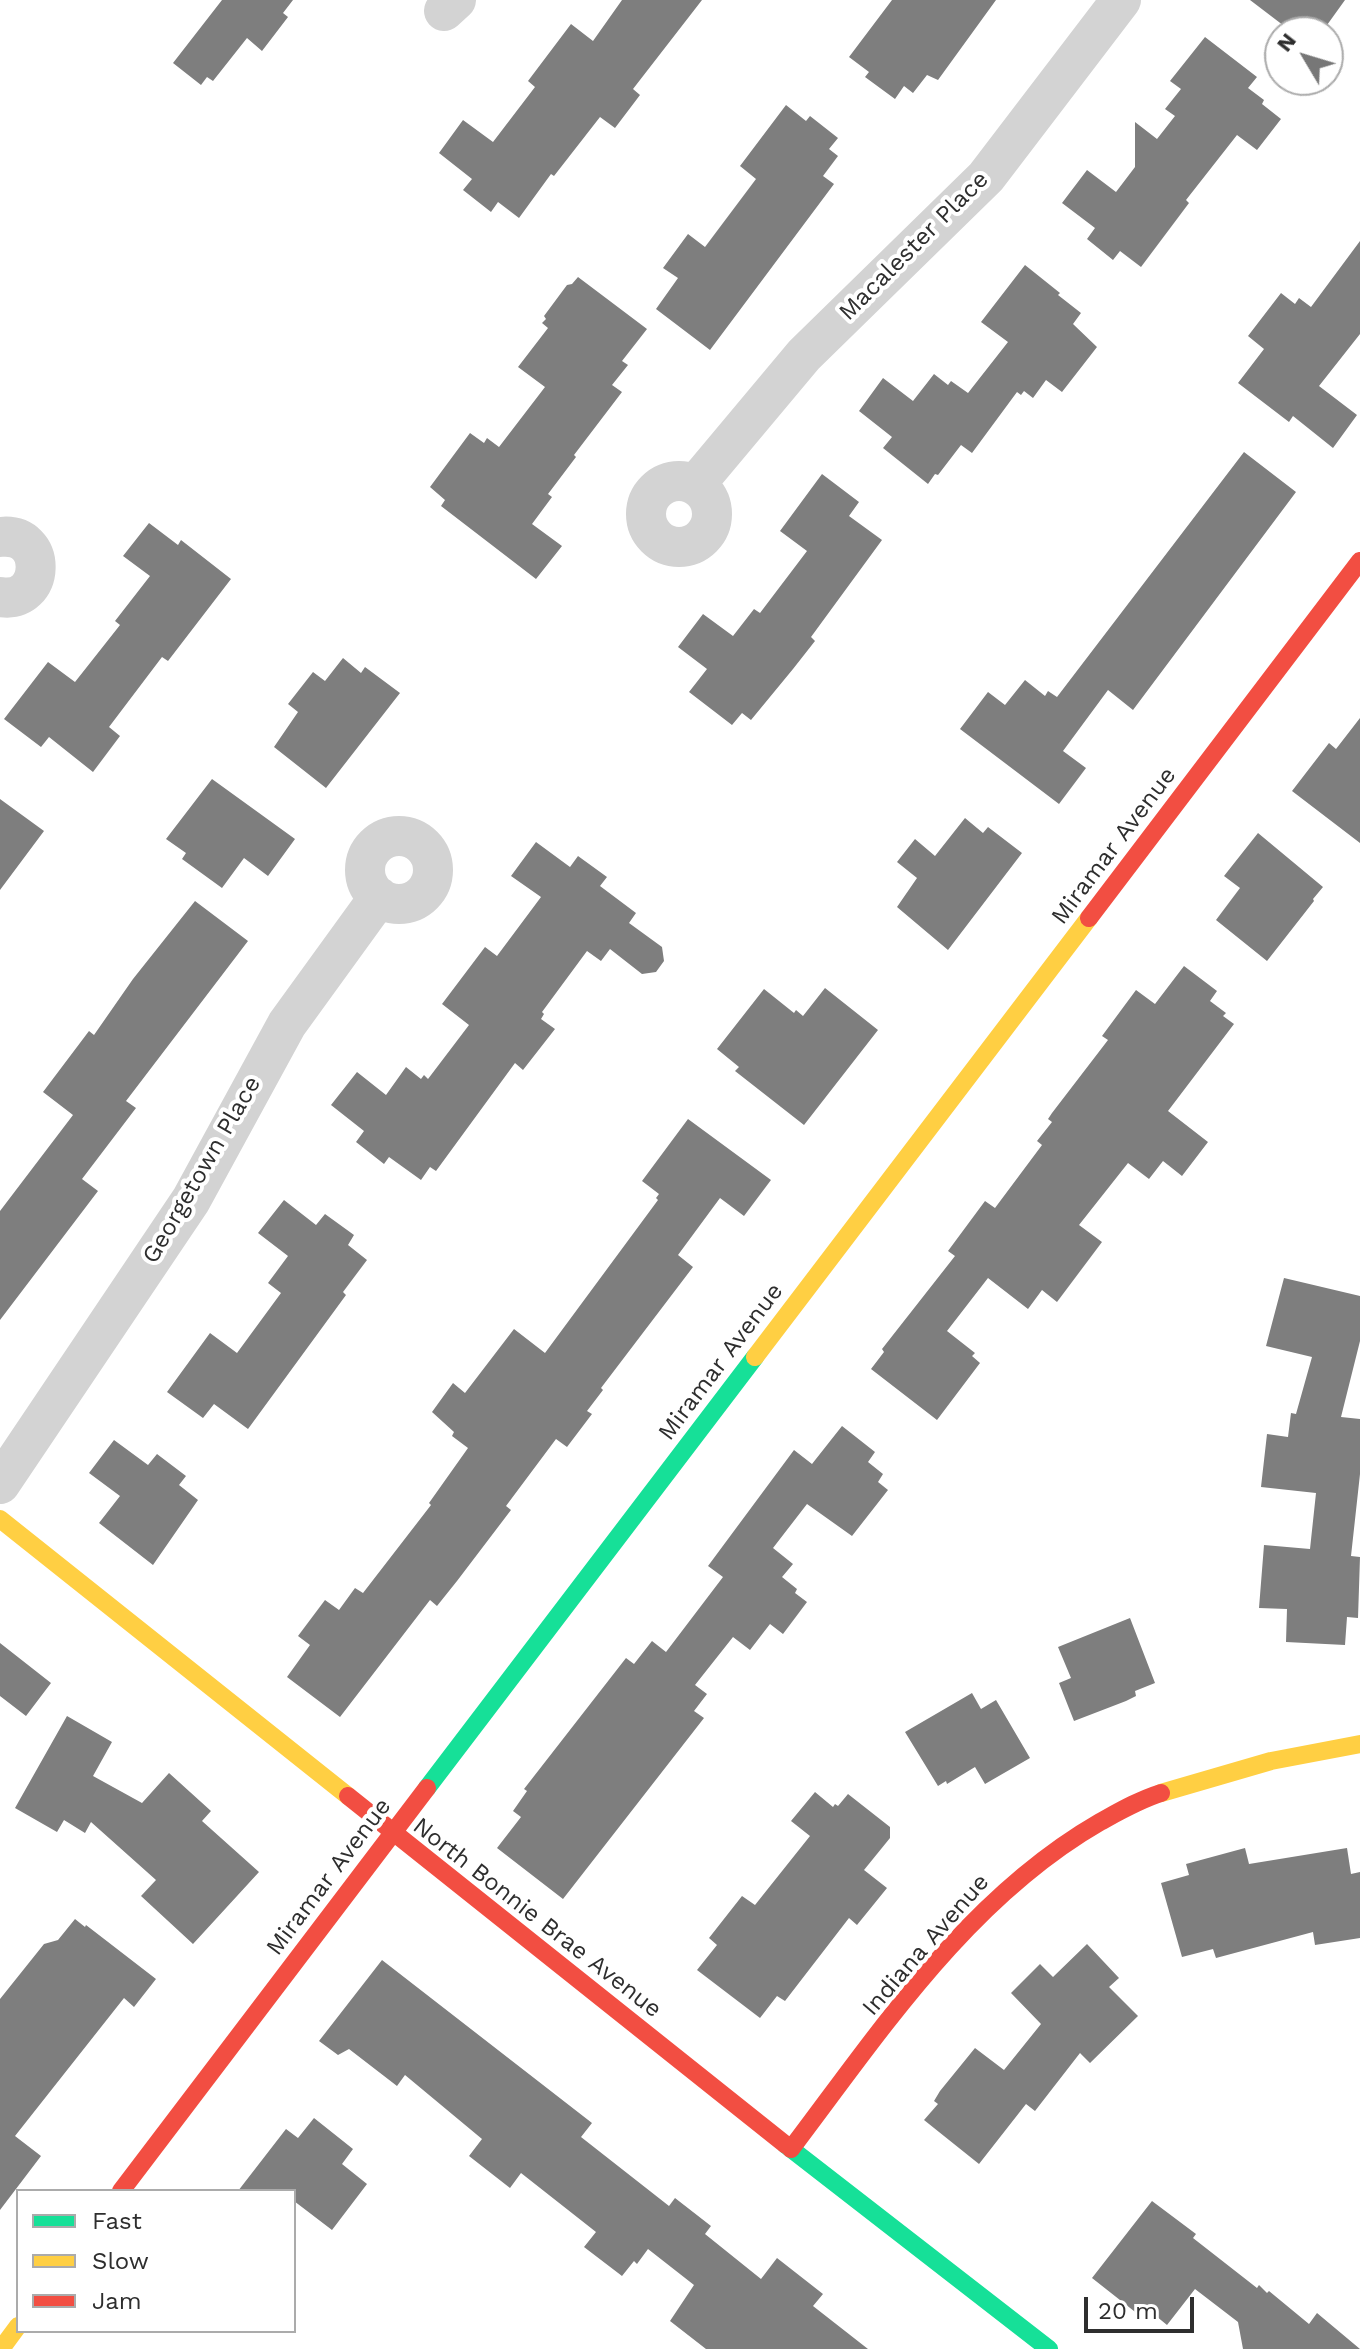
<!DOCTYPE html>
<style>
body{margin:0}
#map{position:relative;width:1360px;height:2349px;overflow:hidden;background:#fff;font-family:"Work Sans",sans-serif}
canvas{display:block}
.legend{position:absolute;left:16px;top:2189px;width:280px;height:144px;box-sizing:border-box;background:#fff;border:2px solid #ababab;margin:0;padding:10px 14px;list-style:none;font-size:24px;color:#2e2e2e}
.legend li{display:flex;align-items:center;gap:16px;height:40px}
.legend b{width:40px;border:2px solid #ababab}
.north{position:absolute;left:1264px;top:16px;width:80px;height:80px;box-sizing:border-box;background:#fff;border:2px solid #ababab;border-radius:50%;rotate:308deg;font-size:22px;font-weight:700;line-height:32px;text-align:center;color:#2e2e2e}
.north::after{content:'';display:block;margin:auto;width:28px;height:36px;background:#777;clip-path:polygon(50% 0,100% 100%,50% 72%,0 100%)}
.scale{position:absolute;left:1084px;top:2297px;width:110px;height:36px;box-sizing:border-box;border:4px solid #2e2e2e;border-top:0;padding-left:10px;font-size:24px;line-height:28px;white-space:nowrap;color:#2e2e2e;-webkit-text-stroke:6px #fff;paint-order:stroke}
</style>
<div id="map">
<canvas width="1360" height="2349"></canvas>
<ul class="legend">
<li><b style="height:10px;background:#16e098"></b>Fast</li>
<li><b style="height:10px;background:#ffcf43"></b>Slow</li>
<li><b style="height:10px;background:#f24e42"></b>Jam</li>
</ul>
<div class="north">N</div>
<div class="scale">20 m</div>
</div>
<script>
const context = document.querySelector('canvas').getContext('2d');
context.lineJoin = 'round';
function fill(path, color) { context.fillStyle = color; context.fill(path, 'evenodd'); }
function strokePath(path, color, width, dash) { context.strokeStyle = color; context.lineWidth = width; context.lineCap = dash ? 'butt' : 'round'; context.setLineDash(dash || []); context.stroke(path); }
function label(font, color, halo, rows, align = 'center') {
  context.font = font + ' "Work Sans",sans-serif'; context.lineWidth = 8; context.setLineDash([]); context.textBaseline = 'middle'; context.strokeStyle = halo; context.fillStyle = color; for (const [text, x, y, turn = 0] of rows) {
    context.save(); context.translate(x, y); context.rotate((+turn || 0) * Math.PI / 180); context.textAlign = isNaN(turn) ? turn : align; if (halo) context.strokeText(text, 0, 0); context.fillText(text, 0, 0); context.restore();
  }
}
const building = new Path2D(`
 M 222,0 L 293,0 L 283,13 L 288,17 L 262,51 L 247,38 L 213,81 L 207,77 L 201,85 L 173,63 Z
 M 622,0 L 702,0 L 633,89 L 640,95 L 615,128 L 600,117 L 554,176 L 551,174 L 519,218 L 498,202 L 491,212 L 463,190 L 472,179 L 439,153 L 463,120 L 493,142 L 535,87 L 528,81 L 571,24 L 593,41 Z
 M 892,0 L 996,0 L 938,80 L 927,75 L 913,93 L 904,86 L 895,99 L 865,77 L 869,72 L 849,57 Z
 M 1250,0 L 1345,0 L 1322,32 L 1292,32 Z
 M 1205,37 L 1257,77 L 1248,88 L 1264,100 L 1262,104 L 1281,119 L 1257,150 L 1237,135 L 1186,200 L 1189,203 L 1141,267 L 1120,251 L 1113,260 L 1087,239 L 1095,228 L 1062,203 L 1087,170 L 1116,192 L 1135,167 L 1135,122 L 1157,139 L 1175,116 L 1165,109 L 1181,89 L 1170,81 Z
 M 786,105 L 806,121 L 810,116 L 838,138 L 829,149 L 838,156 L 823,176 L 834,184 L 710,350 L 656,309 L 678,278 L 663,268 L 688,234 L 705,247 L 756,179 L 740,166 Z
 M 1360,241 L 1360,334 L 1319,386 L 1357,415 L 1333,448 L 1293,416 L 1289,422 L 1238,383 L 1264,349 L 1248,336 L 1281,293 L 1295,304 L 1299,298 L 1311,307 Z
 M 1025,265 L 1060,293 L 1058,295 L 1081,313 L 1073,324 L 1097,347 L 1062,392 L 1046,380 L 1033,398 L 1024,391 L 1021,395 L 1017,392 L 972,453 L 961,445 L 938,475 L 935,474 L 928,484 L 883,448 L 892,437 L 859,411 L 883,378 L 913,401 L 934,374 L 948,385 L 951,381 L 968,393 L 1008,342 L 981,322 Z
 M 578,277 L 647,329 L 622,361 L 628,365 L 612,385 L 622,392 L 574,455 L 576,457 L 548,494 L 552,497 L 532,524 L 562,546 L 536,579 L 441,506 L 445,500 L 430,487 L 470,433 L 484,443 L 487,438 L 499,447 L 545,387 L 518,367 L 548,328 L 542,323 L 546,319 L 544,316 L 567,285 L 572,284 Z
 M 1244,452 L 1296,492 L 1133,710 L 1108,690 L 1063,751 L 1086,768 L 1059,804 L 960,729 L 988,692 L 1005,705 L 1025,680 L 1045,696 L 1048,691 L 1057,697 Z
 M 822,474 L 859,502 L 849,516 L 882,540 L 811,637 L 815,641 L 793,669 L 751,720 L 742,713 L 732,725 L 689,692 L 707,669 L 678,647 L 703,614 L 733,636 L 754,609 L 760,613 L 807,551 L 780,531 Z
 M 149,523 L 178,545 L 181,540 L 231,579 L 168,661 L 162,657 L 109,727 L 120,736 L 93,772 L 49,737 L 41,747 L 4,719 L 48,662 L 75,682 L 120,625 L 115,621 L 150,576 L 123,556 Z
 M 343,658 L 361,673 L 365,667 L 400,693 L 326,788 L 274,747 L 298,712 L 288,704 L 313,672 L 325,681 Z
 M 1360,718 L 1360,843 L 1292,791 L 1329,743 L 1336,749 Z
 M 212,779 L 295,839 L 268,876 L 244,858 L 222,888 L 182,859 L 186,853 L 166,839 Z
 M 0,799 L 44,831 L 0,890 Z
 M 965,818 L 983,833 L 988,827 L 1022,853 L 948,950 L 897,907 L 917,878 L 897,862 L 915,839 L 935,856 Z
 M 1258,833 L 1323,887 L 1313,899 L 1314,901 L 1267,961 L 1216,920 L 1240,888 L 1224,876 Z
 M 536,842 L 570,867 L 578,856 L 607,877 L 600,886 L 636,913 L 629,923 L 662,947 L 664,961 L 656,972 L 642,974 L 610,949 L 601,961 L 587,951 L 542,1012 L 544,1014 L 541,1019 L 555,1029 L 523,1070 L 515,1063 L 436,1171 L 430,1167 L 421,1180 L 389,1157 L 384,1164 L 356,1142 L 364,1131 L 331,1105 L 357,1072 L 386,1095 L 406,1067 L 421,1079 L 424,1075 L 428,1079 L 469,1025 L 442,1004 L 485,947 L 497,956 L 541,897 L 511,876 Z
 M 195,901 L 248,941 L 126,1101 L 136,1108 L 82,1179 L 98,1191 L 0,1320 L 0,1211 L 73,1115 L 43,1092 L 89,1031 L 94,1035 L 133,979 Z
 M 1184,966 L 1217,991 L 1210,1001 L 1226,1013 L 1223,1016 L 1234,1024 L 1168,1111 L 1208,1142 L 1182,1176 L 1163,1161 L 1149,1179 L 1128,1163 L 1079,1225 L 1102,1242 L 1057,1302 L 1042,1290 L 1028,1309 L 988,1278 L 947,1331 L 975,1353 L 972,1356 L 980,1363 L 937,1420 L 871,1369 L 884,1352 L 882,1349 L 955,1256 L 948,1251 L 985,1201 L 995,1208 L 1042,1145 L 1037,1141 L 1052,1122 L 1048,1119 L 1052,1113 L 1108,1040 L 1102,1036 L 1136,990 L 1155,1004 Z
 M 825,988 L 878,1030 L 804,1125 L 735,1071 L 739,1067 L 717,1049 L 764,989 L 794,1013 L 796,1010 L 803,1016 Z
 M 688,1119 L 771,1180 L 744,1216 L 720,1198 L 678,1255 L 693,1267 L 601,1388 L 603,1390 L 587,1411 L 592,1414 L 567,1447 L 556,1439 L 506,1506 L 511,1510 L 457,1581 L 437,1606 L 430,1600 L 340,1717 L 287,1677 L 310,1645 L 298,1636 L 325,1600 L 339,1610 L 355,1588 L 363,1593 L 431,1505 L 429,1503 L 468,1448 L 452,1436 L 454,1432 L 432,1412 L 453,1383 L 465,1393 L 514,1329 L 545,1353 L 658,1200 L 656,1198 L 659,1194 L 642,1181 Z
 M 284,1200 L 316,1225 L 325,1214 L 354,1235 L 348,1245 L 367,1260 L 343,1292 L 346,1295 L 248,1429 L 214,1404 L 203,1418 L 167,1392 L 210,1333 L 237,1353 L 281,1293 L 268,1283 L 288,1256 L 258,1233 Z
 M 1284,1278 L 1360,1296 L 1360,1341 L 1341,1417 L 1360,1419 L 1360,1474 L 1351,1556 L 1360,1557 L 1358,1618 L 1347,1617 L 1345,1645 L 1286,1642 L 1287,1609 L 1259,1608 L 1264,1545 L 1310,1549 L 1316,1493 L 1261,1487 L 1267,1434 L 1288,1437 L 1291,1413 L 1296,1414 L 1312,1357 L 1266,1346 Z
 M 842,1426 L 875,1452 L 868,1462 L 883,1474 L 878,1482 L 888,1490 L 852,1536 L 807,1504 L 773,1548 L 793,1564 L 782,1577 L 797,1589 L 795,1593 L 807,1602 L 783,1634 L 770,1624 L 750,1650 L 733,1637 L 695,1685 L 707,1694 L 694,1711 L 704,1718 L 563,1899 L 497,1848 L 521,1817 L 513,1811 L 527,1791 L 524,1789 L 626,1658 L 634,1664 L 652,1641 L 666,1652 L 723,1577 L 708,1566 L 794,1450 L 812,1464 Z
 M 114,1440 L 148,1465 L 157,1454 L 186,1476 L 179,1485 L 198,1500 L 153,1565 L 99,1523 L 120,1496 L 89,1473 Z
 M 1130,1618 L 1155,1683 L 1135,1691 L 1136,1696 L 1126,1701 L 1074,1721 L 1059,1683 L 1071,1678 L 1058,1647 Z
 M 0,1643 L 51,1683 L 26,1716 L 0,1696 Z
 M 972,1693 L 981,1709 L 996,1700 L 1030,1758 L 985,1784 L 975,1767 L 947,1784 L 946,1781 L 938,1786 L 905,1732 Z
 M 67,1716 L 112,1742 L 93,1776 L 142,1803 L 169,1773 L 211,1811 L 202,1821 L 259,1872 L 193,1944 L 141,1896 L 156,1880 L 91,1822 L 85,1833 L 64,1820 L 57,1832 L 15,1808 Z
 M 815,1792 L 833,1807 L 835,1804 L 838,1806 L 848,1794 L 890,1827 L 890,1838 L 864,1870 L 887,1888 L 857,1925 L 849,1918 L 785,2001 L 777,1996 L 760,2018 L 697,1970 L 717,1945 L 709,1938 L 742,1896 L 755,1905 L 810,1836 L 791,1821 Z
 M 1245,1848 L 1249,1864 L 1347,1848 L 1351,1874 L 1360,1872 L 1360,1938 L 1315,1945 L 1313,1932 L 1216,1958 L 1213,1949 L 1182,1957 L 1161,1883 L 1189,1875 L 1186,1864 Z
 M 75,1919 L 85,1927 L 86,1925 L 156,1979 L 134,2007 L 124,1998 L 15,2136 L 41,2156 L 0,2210 L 0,1999 L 44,1944 L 58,1940 Z
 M 1087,1944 L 1119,1978 L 1109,1987 L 1138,2016 L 1090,2063 L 1080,2053 L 1035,2111 L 1026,2104 L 979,2164 L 924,2120 L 938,2104 L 934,2101 L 940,2091 L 975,2048 L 1004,2070 L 1041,2024 L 1011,1993 L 1040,1964 L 1053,1977 Z
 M 382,1960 L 592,2123 L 581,2137 L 669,2206 L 675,2198 L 711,2226 L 705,2234 L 761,2279 L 777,2258 L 823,2294 L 813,2306 L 868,2349 L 706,2349 L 670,2321 L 694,2285 L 648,2249 L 637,2264 L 634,2261 L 622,2276 L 584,2247 L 596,2232 L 521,2173 L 510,2188 L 469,2156 L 482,2139 L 405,2075 L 397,2086 L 349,2049 L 338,2055 L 319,2041 Z
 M 314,2118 L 353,2149 L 342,2164 L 367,2184 L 332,2230 L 294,2201 L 294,2191 L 238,2191 L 286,2129 L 298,2138 Z
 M 1152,2201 L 1196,2234 L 1193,2238 L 1257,2288 L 1259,2285 L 1267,2293 L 1269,2291 L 1309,2324 L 1317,2313 L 1360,2349 L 1243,2349 L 1238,2322 L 1195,2289 L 1167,2325 L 1145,2307 L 1139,2315 L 1092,2278 Z`);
const street = new Path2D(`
 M 444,11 L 456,0
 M646 514a33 33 0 1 1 66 0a33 33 0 1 1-66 0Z
 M 696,484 L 804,355 L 986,177 L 1121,0
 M 0,537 C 49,531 46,605 0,597
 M365 870a34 34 0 1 1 68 0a34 34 0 1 1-68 0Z
 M 0,1484 L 191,1200 L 287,1024 L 379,897`);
const fast = new Path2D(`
 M 427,1788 L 755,1357
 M 786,2145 L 1049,2349`);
const slow = new Path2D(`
 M 755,1357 L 1089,918
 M 0,1519 L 348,1796
 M 1161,1793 L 1271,1761 L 1360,1744
 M 1,2349 L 18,2326`);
const jam = new Path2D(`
 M 1089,918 L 1360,561
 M 348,1796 L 786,2145
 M 791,2149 C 881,2030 968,1898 1100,1822 C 1120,1811 1139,1800 1161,1793
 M 121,2191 L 427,1788`);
const streetNames = [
 ["Macalester Place",914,246,-45],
 ["Miramar Avenue",1114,846,-53],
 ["Georgetown Place",202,1170,-60],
 ["Miramar Avenue",721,1362,-53],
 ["Miramar Avenue",329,1877,-53],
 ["North Bonnie Brae Avenue",537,1918,38],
 ["Indiana Avenue",926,1945,-49]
];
fill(building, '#7e7e7e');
strokePath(street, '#d3d3d3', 40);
strokePath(fast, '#16e098', 18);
strokePath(slow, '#ffcf43', 18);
strokePath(jam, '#f24e42', 18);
label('24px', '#2e2e2e', '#fff', streetNames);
</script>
